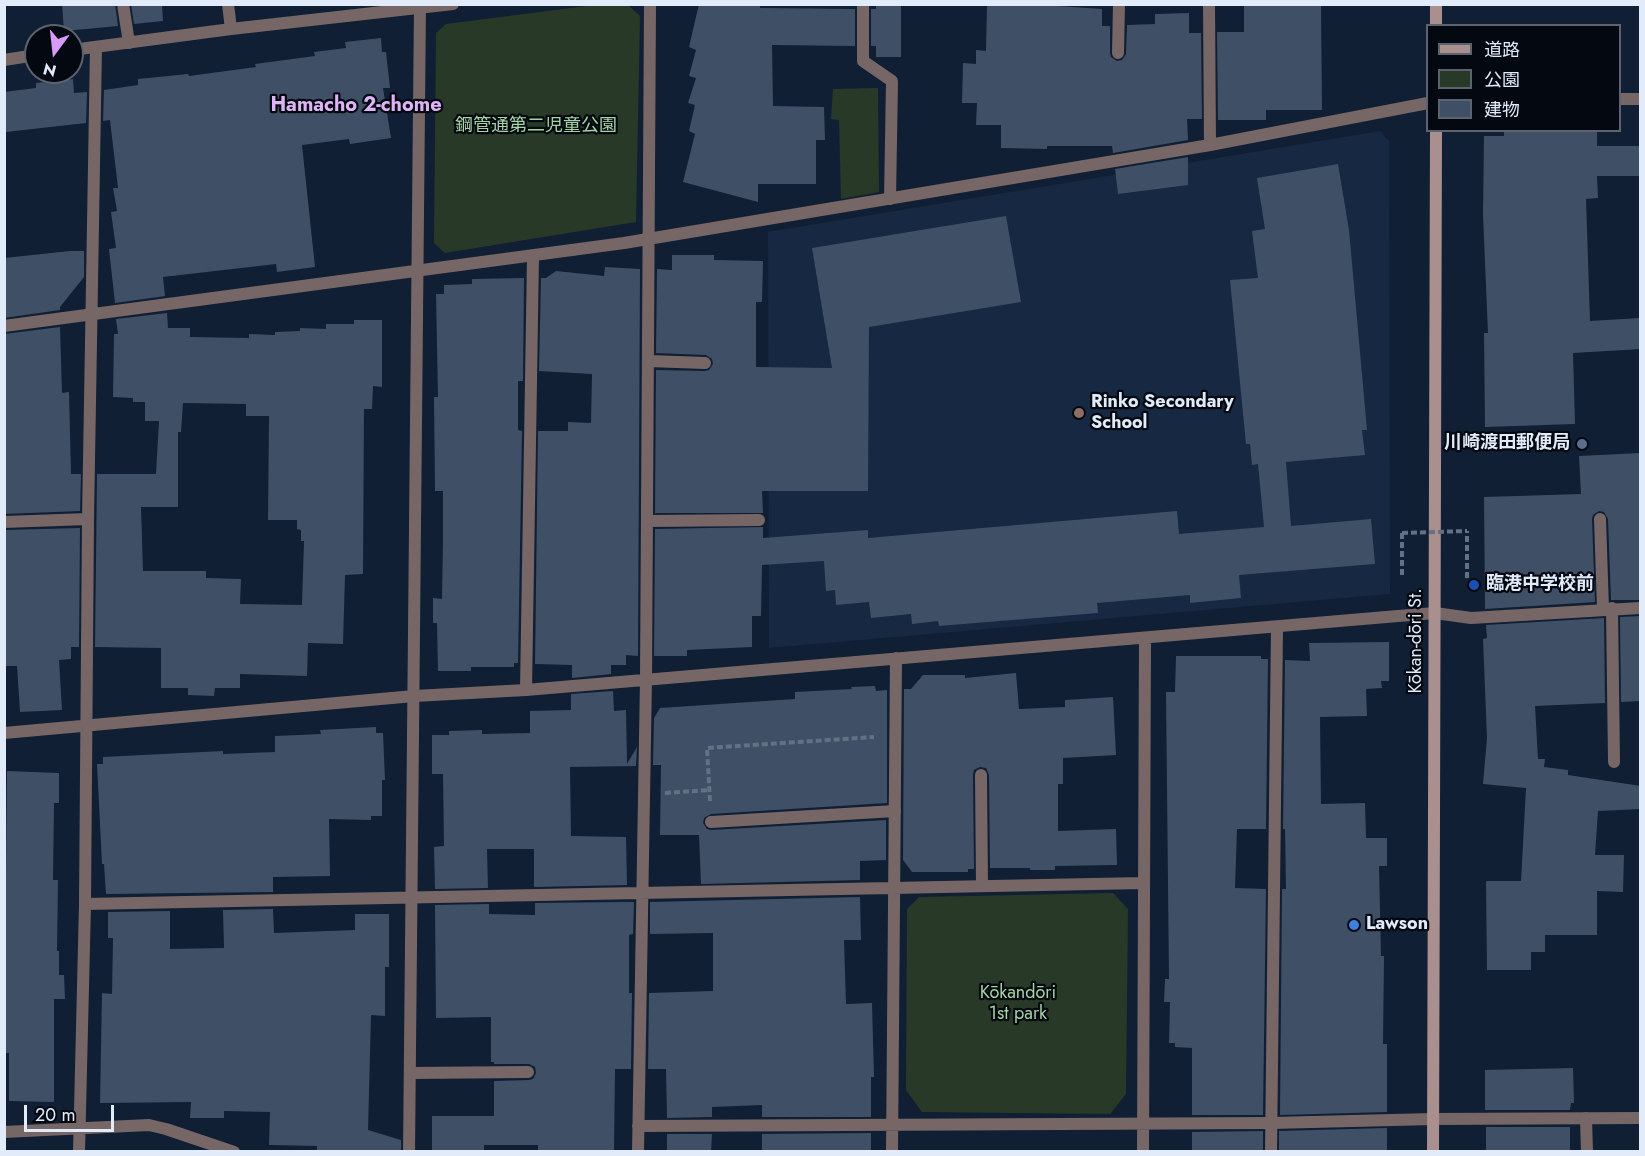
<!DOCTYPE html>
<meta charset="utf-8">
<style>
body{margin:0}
#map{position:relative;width:1645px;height:1156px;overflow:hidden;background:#101f33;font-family:Jost,"Noto Sans JP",sans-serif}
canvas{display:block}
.frame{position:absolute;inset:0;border:6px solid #e1ebf9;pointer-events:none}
.legend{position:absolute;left:1426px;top:24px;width:195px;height:108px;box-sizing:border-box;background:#040911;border:2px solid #5c636e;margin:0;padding:8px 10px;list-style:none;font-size:18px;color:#e1ebf9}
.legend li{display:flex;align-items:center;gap:12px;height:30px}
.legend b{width:30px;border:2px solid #5c636e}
.north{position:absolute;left:24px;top:24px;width:60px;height:60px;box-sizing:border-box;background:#040911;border:2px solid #5c636e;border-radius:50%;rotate:195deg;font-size:16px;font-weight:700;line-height:24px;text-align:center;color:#e1ebf9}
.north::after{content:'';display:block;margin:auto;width:21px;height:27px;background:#d89bf8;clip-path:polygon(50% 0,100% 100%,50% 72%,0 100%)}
.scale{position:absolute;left:24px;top:1105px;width:90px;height:27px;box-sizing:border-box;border:3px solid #e1ebf9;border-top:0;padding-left:8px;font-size:18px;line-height:21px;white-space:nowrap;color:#e1ebf9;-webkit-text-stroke:4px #040911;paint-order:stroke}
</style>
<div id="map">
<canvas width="1645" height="1156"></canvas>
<div class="frame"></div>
<ul class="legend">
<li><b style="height:8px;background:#a9908f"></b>道路</li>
<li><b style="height:16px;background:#293928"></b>公園</li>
<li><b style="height:16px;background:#3f4f66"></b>建物</li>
</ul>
<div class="north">N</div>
<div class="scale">20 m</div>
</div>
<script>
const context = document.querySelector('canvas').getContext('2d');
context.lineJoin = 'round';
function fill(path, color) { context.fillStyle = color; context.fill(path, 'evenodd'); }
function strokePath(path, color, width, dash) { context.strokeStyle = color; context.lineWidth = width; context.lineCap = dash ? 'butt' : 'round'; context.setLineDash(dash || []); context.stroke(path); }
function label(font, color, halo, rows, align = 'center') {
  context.font = font + ' Jost,"Noto Sans JP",sans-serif'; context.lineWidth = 4.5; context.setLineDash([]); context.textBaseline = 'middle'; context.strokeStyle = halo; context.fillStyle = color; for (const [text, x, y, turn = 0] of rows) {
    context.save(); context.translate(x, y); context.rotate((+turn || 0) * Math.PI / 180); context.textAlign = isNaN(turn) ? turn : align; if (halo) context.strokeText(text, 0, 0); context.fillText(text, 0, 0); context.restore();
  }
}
const built = new Path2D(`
 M 1380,131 L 1389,141 L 1390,594 L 769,648 L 768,232 Z`);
const green = new Path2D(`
 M 602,4 L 628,5 L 640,16 L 636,222 L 445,253 L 434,243 L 436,33 L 446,24 Z
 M 878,88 L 879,192 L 841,199 L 839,120 L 831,119 L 833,89 Z
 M 1113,893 L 1128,909 L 1126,1094 L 1110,1114 L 922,1112 L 906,1090 L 907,909 L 919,897 Z`);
const building = new Path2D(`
 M 62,4 L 115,4 L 118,26 L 64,31 Z
 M 131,4 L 162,4 L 163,21 L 134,24 Z
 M 699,4 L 760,4 L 760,8 L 855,9 L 855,46 L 772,45 L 773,106 L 824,107 L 825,140 L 816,140 L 816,184 L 758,184 L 758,202 L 683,182 L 695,134 L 689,131 L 695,105 L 688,103 L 696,78 L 689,76 L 696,50 L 689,47 Z
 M 876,4 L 901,4 L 901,57 L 876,57 L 876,46 L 871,46 L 871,9 L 876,9 Z
 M 987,4 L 1029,4 L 1102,9 L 1102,26 L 1110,26 L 1110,53 L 1111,57 L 1117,61 L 1122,60 L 1126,54 L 1127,25 L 1155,24 L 1155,14 L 1189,13 L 1189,33 L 1201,33 L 1202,119 L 1187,119 L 1188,140 L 1113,153 L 1112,146 L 1047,146 L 1047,149 L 1001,148 L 1001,125 L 976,125 L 977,103 L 962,103 L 963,63 L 976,64 L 976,50 L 986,51 Z
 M 1244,4 L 1321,4 L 1322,110 L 1266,110 L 1266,120 L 1218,120 L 1217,32 L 1244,32 Z
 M 381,38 L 382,52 L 386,52 L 390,88 L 383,88 L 391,138 L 350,144 L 349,139 L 302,145 L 315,267 L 277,272 L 276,264 L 163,277 L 165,296 L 115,303 L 109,249 L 116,248 L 111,212 L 117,211 L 113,188 L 118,188 L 110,120 L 103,121 L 104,90 L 138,85 L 138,79 L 188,74 L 189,76 L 256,67 L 255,64 L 315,56 L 314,52 L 346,48 L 345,42 Z
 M 73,79 L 74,93 L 87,92 L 86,123 L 6,132 L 4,92 L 36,88 L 36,83 Z
 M 1504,130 L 1597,130 L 1597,146 L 1640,146 L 1640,176 L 1597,176 L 1598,198 L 1586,199 L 1590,321 L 1640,318 L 1641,349 L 1573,353 L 1575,424 L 1485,427 L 1484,333 L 1488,333 L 1483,215 L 1484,136 L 1504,136 Z
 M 1188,157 L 1188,185 L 1118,194 L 1115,169 Z
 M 1338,164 L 1349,230 L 1367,430 L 1362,430 L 1365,455 L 1286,462 L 1291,526 L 1371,519 L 1375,564 L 1239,575 L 1241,598 L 1190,603 L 1190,595 L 1097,603 L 1098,613 L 939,626 L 938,621 L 912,624 L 911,614 L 871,618 L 869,602 L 836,605 L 835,590 L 826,591 L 824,561 L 762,565 L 761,616 L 752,616 L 752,647 L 687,650 L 687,656 L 654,656 L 655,529 L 763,527 L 763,538 L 868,530 L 868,538 L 1177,511 L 1179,534 L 1264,527 L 1258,464 L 1252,465 L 1250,444 L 1246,444 L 1230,280 L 1258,278 L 1252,231 L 1265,229 L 1257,178 Z
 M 1006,216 L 1021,302 L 869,327 L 868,491 L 762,491 L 763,513 L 655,513 L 656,370 L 705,371 L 709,370 L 713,364 L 712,359 L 706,355 L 656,353 L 657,269 L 672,270 L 672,255 L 714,255 L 714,260 L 763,261 L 762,302 L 756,302 L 756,367 L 832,368 L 812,248 Z
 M 70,251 L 84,251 L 84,277 L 60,307 L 60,310 L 4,318 L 4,258 Z
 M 605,267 L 640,269 L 638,656 L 626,655 L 626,665 L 611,665 L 611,674 L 572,678 L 572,665 L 535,664 L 538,431 L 568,431 L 568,422 L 591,423 L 592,374 L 539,371 L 541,278 L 546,278 L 556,271 L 604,276 Z
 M 524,278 L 523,381 L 518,381 L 518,430 L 522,431 L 518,663 L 514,663 L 514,667 L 471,667 L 471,671 L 438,671 L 437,623 L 433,623 L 433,598 L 442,599 L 443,540 L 443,491 L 435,491 L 434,397 L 438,397 L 436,294 L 444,294 L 444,285 L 472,284 L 472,279 Z
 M 167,313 L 168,328 L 190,328 L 190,337 L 249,338 L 249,334 L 275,335 L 275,332 L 300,331 L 300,328 L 326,329 L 326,324 L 354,324 L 354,320 L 382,320 L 382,387 L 373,386 L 372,409 L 364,409 L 363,574 L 345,575 L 343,644 L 308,643 L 307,676 L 240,674 L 240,688 L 215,688 L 214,696 L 188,695 L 188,688 L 161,688 L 161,648 L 95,647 L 97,474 L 156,474 L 159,421 L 145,421 L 145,402 L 133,402 L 133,398 L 113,397 L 114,334 L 118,334 L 116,319 ZM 183,403 L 246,404 L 246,416 L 269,416 L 268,520 L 297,520 L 297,529 L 301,530 L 301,541 L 304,541 L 302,605 L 240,604 L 241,579 L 206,578 L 206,571 L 143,571 L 141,507 L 178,507 L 178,432 L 181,432 Z
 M 60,327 L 62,393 L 69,392 L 71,474 L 81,474 L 80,511 L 4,514 L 4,334 Z
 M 1641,453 L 1641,600 L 1611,600 L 1608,519 L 1604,512 L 1599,511 L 1593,515 L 1592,519 L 1595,602 L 1485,609 L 1484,497 L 1581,494 L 1579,456 Z
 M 80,528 L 79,647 L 71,647 L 71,659 L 59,660 L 62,710 L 20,712 L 17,666 L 4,666 L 4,530 Z
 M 1641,616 L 1641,701 L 1621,702 L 1620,617 Z
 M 1604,618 L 1605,703 L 1535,706 L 1538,759 L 1545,759 L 1544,767 L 1568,770 L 1568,775 L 1641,786 L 1641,809 L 1598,811 L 1595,855 L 1624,855 L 1623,892 L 1597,891 L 1597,935 L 1545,935 L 1545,952 L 1531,952 L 1531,970 L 1487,970 L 1486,881 L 1521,881 L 1526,788 L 1483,784 L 1487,738 L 1483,639 L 1487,638 L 1486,625 Z
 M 1389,642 L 1389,681 L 1381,681 L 1382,688 L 1366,689 L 1367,716 L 1320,717 L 1321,804 L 1365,803 L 1366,838 L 1387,838 L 1387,866 L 1379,866 L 1381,956 L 1384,956 L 1383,1044 L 1387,1044 L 1387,1112 L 1280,1115 L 1282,889 L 1286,889 L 1285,829 L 1283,829 L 1285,660 L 1310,661 L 1309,643 Z
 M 1176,656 L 1261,656 L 1261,659 L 1268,659 L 1266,829 L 1237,829 L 1235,888 L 1266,889 L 1263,1115 L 1192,1115 L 1192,1048 L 1175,1047 L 1175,1043 L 1169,1043 L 1170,1002 L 1164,1002 L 1165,979 L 1169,979 L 1166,692 L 1175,692 Z
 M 1016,673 L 1019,709 L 1065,707 L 1065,700 L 1113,697 L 1116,755 L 1063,758 L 1063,784 L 1058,784 L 1058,831 L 1116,829 L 1117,865 L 1055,866 L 1055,870 L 1030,870 L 1030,868 L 990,868 L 989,775 L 986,768 L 980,767 L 974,770 L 973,775 L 974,869 L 968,869 L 968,872 L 912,872 L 903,860 L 904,689 L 911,689 L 923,675 L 965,675 L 965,678 Z
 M 875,686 L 876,691 L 887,690 L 887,803 L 711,814 L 704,818 L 703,823 L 707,829 L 711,830 L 886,820 L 886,860 L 860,861 L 860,880 L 701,884 L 699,835 L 660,835 L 661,765 L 653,765 L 654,718 L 660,708 L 795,699 L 795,692 L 852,689 L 851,687 Z
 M 613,691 L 614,711 L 626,710 L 627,764 L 637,747 L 636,766 L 570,767 L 571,836 L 626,837 L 627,885 L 534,887 L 534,849 L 487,849 L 488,888 L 435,889 L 434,847 L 444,846 L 443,774 L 432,774 L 432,735 L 449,735 L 449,731 L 482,730 L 482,734 L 530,733 L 530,711 L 571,710 L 571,694 Z
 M 376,727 L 376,733 L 383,733 L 385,780 L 382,780 L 382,816 L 371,816 L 371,820 L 329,819 L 330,876 L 273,877 L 273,892 L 106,894 L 104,864 L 102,864 L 97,764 L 103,764 L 103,757 L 223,751 L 223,754 L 275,752 L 275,736 L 321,734 L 320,730 Z
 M 7,771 L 59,773 L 59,803 L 54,803 L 53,880 L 58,880 L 57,951 L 59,951 L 59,975 L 64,975 L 65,999 L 54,999 L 54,1102 L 9,1101 L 9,1053 L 4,1053 Z
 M 860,897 L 861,940 L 844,940 L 846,1004 L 872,1003 L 874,1077 L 871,1077 L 871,1117 L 762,1117 L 762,1105 L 712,1107 L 712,1117 L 667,1118 L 666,1069 L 648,1069 L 649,993 L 713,991 L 713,933 L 650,934 L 650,902 Z
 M 627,902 L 634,902 L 633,934 L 629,935 L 629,993 L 632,993 L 631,1069 L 615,1069 L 614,1152 L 538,1152 L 538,1145 L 484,1145 L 484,1150 L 432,1151 L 432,1116 L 494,1116 L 494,1081 L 529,1080 L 533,1079 L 536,1073 L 535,1067 L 529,1064 L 494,1064 L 494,1062 L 491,1062 L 491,1017 L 436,1018 L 435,905 L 489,904 L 489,914 L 535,915 L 535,903 Z
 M 273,909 L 274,933 L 355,930 L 355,914 L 389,914 L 389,967 L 385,967 L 385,1016 L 371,1015 L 368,1130 L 401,1140 L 401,1152 L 317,1152 L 317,1146 L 269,1145 L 270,1112 L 224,1111 L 224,1118 L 190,1118 L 191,1102 L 100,1103 L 102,993 L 112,994 L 113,938 L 108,938 L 108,912 L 170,911 L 170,949 L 224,948 L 223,910 Z
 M 1573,1068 L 1574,1103 L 1571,1103 L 1570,1110 L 1485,1110 L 1485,1070 Z
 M 1486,1127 L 1570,1127 L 1570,1152 L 1486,1152 Z
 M 1387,1128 L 1387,1152 L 1279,1152 L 1279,1131 Z
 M 1263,1131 L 1263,1152 L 1192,1152 L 1192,1132 Z
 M 871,1133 L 871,1152 L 762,1152 L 762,1134 Z
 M 667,1134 L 712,1134 L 711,1152 L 667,1152 Z`);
const path = new Path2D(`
 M 1402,533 L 1402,575
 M 1467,578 L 1467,531
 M 665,793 L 709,790
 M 710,801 L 707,748 L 874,737`);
const lane = new Path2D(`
 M 123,4 L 129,43
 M 228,4 L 231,29
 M 863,4 L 863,61 L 892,81 L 890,199
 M 1118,53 L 1119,4
 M 648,361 L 705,363
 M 1600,519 L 1603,609
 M 647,521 L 759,520
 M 4,522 L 88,519
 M 1612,608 L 1614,762
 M 526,690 L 533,257
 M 981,775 L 982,886
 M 711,822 L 895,811
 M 410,1073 L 528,1072
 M 1586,1118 L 1587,1152
 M 1271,1152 L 1277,627`);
const street = new Path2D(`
 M 1209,4 L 1210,145
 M 72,50 L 231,29 L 453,4
 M 4,60 L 36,55
 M 1620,99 L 1640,99
 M 4,326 L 624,243 L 1210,145 L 1428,103
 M 4,733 L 414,696 L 526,690 L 1398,616 L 1435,613 L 1471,618 L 1488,617 L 1640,608
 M 85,904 L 1143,883
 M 638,1126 L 1271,1123 L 1433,1119 L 1640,1118
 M 4,1132 L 149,1125 L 166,1129 L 234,1152
 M 79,1152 L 85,904 L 88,519 L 96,47
 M 409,1152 L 420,4
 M 638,1152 L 646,679 L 650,4
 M 892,1152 L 896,658
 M 1143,1152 L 1145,638`);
const secondary = new Path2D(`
 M 1436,26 L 1436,4
 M 1433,1152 L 1436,130`);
const pathBridge = new Path2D(`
 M 1402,533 L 1467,531`);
const markers = [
 [1079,413,6,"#8d6e63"],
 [1582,444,6,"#5c6f8a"],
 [1474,585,6,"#1a4fb4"],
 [1354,925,6,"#3f7fe0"]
];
const parkNames = [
 ["鋼管通第二児童公園",536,127],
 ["Kōkandōri",1018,994],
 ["1st park",1018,1015]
];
const poiNames = [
 ["Rinko Secondary",1091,403],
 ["School",1091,424],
 ["川崎渡田郵便局",1570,444,"right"],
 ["臨港中学校前",1486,585],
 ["Lawson",1366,925]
];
const streetNames = [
 ["Kōkan-dōri St.",1417,641,-90]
];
const neighbourhoodNames = [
 ["Hamacho 2-chome",356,106]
];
fill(built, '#162842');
fill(green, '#293928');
fill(building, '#3f4f66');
strokePath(path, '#647183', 4, [6, 3]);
strokePath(lane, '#766766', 12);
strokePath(street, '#766766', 12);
strokePath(secondary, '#a9908f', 12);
strokePath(pathBridge, '#647183', 4, [6, 3]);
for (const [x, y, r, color] of markers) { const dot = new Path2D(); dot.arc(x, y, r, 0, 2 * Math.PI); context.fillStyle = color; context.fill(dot); strokePath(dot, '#040911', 2); }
label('18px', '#a6d3a3', '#040911', parkNames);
label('bold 18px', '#e1ebf9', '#040911', poiNames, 'left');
label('18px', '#e1ebf9', '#040911', streetNames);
label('bold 20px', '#deb4f5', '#040911', neighbourhoodNames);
</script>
